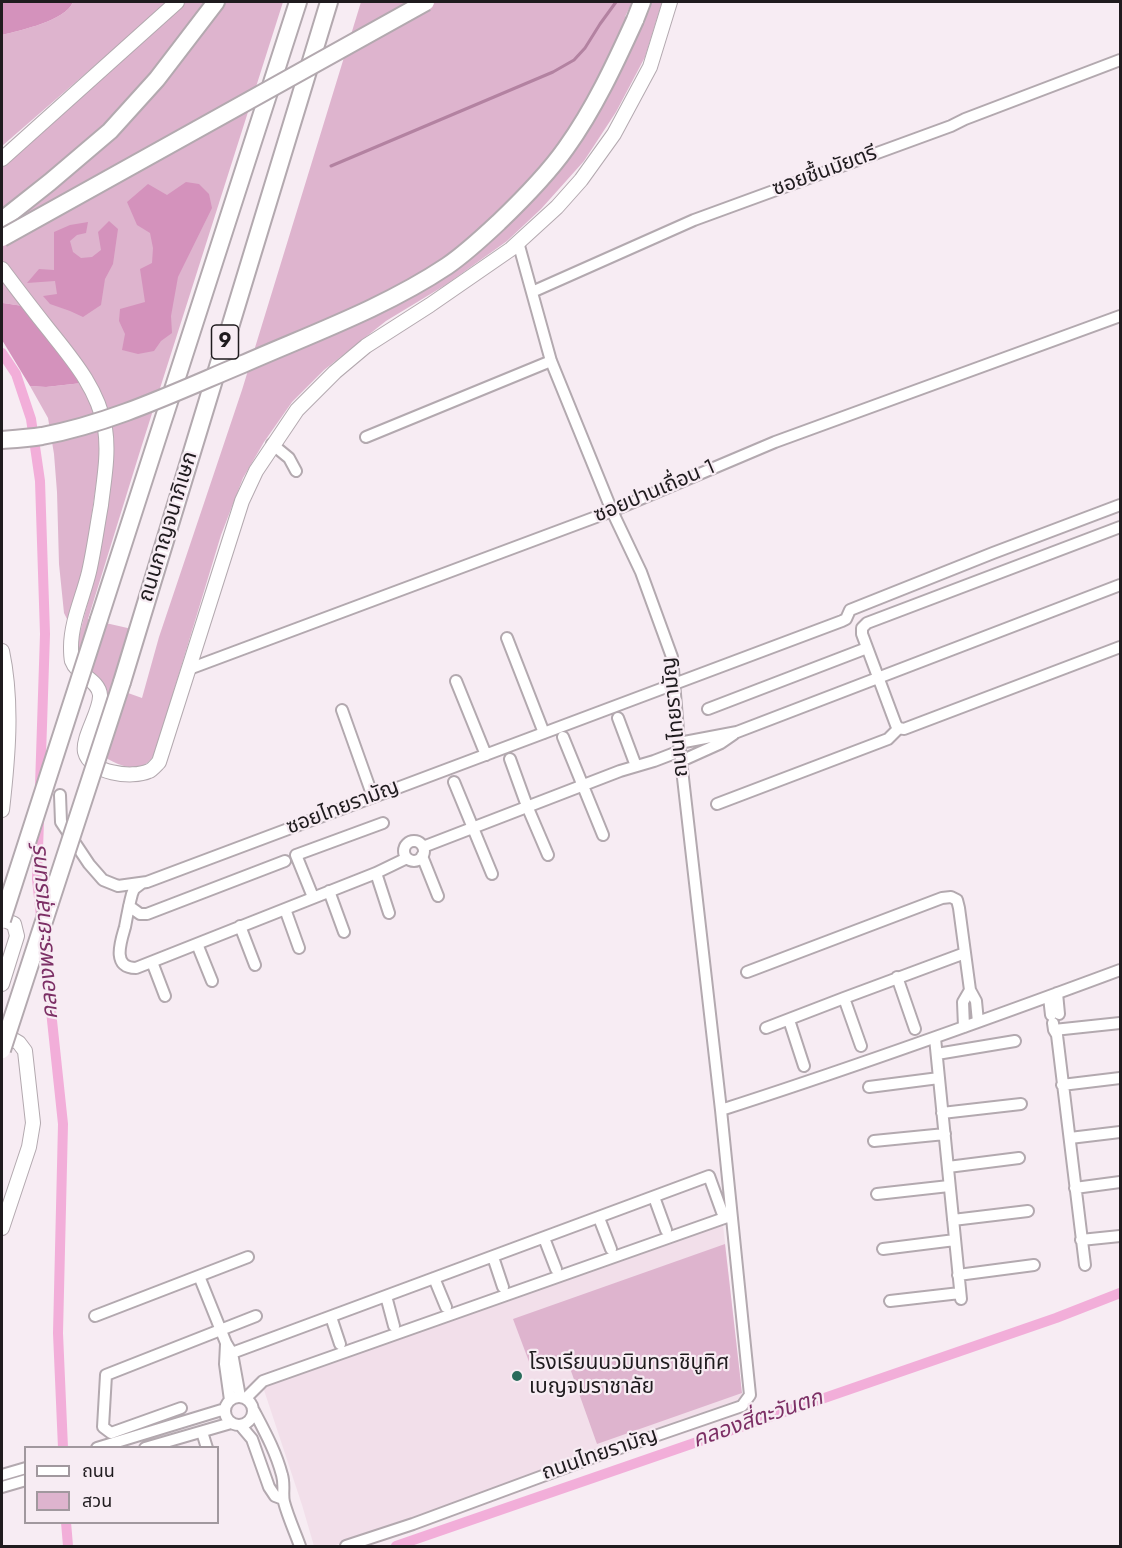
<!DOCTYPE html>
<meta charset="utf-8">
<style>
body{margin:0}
#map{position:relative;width:1122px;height:1548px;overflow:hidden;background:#f7ecf3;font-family:Jost,"Noto Sans Thai",sans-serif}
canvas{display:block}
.frame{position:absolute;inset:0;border:3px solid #1f1b1e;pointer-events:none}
.legend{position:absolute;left:24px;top:1446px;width:195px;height:78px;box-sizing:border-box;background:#f7ecf3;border:2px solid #a1989e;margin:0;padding:8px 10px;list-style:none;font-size:18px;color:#1f1b1e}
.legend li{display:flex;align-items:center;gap:12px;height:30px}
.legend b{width:30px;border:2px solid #a1989e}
</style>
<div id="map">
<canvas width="1122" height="1548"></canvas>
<div class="frame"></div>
<ul class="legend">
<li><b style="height:8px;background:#fff"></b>ถนน</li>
<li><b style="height:16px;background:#deb4ce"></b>สวน</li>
</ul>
</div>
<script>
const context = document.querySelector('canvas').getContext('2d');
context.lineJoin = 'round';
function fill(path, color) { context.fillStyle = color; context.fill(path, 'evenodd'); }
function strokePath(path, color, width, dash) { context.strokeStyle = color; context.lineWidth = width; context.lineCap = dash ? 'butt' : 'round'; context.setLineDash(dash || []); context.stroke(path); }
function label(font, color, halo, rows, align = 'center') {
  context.font = font + ' Jost,"Noto Sans Thai",sans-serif'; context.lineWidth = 4.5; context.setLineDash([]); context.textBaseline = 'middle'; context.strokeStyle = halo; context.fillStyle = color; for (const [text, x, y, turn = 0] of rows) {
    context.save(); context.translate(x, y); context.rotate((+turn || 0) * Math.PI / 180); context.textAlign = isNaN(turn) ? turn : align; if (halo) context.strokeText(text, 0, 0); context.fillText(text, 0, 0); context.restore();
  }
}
const built = new Path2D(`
 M 723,1225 L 742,1393 L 742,1398 L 734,1405 L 370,1535 L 332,1546 L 314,1546 L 302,1505 L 263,1387 Z`);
const green = new Path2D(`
 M 73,2 L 168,2 L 2,146 L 2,35 C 21,30 65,21 73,2 Z
 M 183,2 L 283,2 L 141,448 L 88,619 L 132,629 L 114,688 L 142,698 L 159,637 L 242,390 L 361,2 L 632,2 L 625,17 L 642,23 L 650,2 L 662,2 L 645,57 L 616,112 L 584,161 L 541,209 L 507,241 L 447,284 L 386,321 L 324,370 L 292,402 L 264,442 L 243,478 L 221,535 L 155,753 C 140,781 113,762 92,750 L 108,699 L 104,685 L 80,663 L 78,640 L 95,575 L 110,470 L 99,391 L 89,371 L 73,350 L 34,302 L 2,259 L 2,167 L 171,16 Z
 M 2,280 L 23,306 L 3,303 L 2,304 Z
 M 82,383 L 93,403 L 99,433 L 100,458 L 86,553 L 69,623 L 64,613 L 59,564 L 57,492 L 54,454 L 48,418 L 30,386 L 46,387 Z
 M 725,1244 L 742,1393 L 597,1444 L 566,1357 L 531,1367 L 513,1319 Z`);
const forest = new Path2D(`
 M 2,2 L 73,2 C 65,21 21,30 2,35 Z
 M 186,182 L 199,184 L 209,194 L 212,208 L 178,277 L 171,316 L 172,333 L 161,341 L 154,351 L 138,354 L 122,350 L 125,334 L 119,321 L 120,309 L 145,302 L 140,269 L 152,263 L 153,248 L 150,233 L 137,225 L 127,202 L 148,184 L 167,195 Z
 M 109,221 L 118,229 L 113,264 L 105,279 L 101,305 L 83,317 L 70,311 L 50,304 L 43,296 L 57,294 L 55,281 L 27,283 L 39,269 L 54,270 L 54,232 L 70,225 L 88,222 L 86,233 L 77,235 L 70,241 L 73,252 L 81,258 L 92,257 L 101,250 L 98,232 Z
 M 3,303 L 23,306 L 82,383 L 46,387 L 30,386 L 2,340 L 2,304 Z`);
const stream = new Path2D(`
 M 331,166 L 553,72 L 574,60 L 585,48 L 600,24 L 616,2`);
const canal = new Path2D(`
 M 2,353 L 16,374 L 31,419 L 40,481 L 45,634 L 40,786
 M 39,820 L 37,879 L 63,1124 L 58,1333 L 63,1448
 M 66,1522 L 68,1546
 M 396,1546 L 1056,1318 L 1120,1293`);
const minor = new Path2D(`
 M 532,292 L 694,220 L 951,126 L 965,119 L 1120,60
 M 366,437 L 551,361
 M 272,444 L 289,458 L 296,471
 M 1120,527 L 867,623 L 862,628 L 862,634 L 896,725 L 899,728 L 904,729 L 1120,647
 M 507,638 L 544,733
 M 189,669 L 612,511 L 775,442 L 1120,316
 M 456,681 L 486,755
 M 708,709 L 867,648
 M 342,710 L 373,797
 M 618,718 L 636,766
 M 563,737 L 603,835
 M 679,743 L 737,732 L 1120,585
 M 510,759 L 527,806 L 548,855
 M 681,761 L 721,743 L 734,734
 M 454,782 L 492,874
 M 60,795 L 61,822 L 89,864 L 103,880 L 118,886 L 147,882 L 842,621 L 846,619 L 850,610 L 993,553 L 1120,505
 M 717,804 L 888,739 L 899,728
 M404 851a10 10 0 1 1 20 0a10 10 0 1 1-20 0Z
 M 423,847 L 620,771 L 654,761 L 680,751
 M 422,856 L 438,896
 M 376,873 L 389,913
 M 142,883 L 134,889 L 132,894 C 129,905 127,916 125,927 C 121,941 111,968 136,968 L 376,873 L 407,858
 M 329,891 L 344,932
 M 313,897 L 296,855 L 383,823
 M 129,906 L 140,914 L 147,914 L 285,861
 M 285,909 L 299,948
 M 240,926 L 255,965
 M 197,944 L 212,981
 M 152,962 L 165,996
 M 747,972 L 942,898 L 951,897 L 957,900 L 959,908 L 970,990 L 976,1001 L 978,1022
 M 897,977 L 915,1029
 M 1057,993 L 1059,1014
 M 1049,997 L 1051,1015
 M 844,998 L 861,1046
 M 789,1020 L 804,1066
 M 1053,1023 L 1054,1030 L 1057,1035 L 1085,1265
 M 964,1027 L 963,1002 L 970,990
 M 766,1028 L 844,998 L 965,953
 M 1054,1030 L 1120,1023
 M 935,1038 L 961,1299
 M 937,1054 L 1015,1041
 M 1062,1085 L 1120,1078
 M 869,1087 L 939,1078
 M 721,1110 C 855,1067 988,1019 1120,970
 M 942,1113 L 1021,1104
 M 1070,1138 L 1120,1132
 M 874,1141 L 945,1134
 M 948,1167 L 1019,1158
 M 1075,1188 L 1120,1182
 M 877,1194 L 949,1186
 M 654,1197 L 666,1230
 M 599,1218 L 611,1249
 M 953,1220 L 1028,1211
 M 544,1238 L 556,1269
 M 1081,1240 L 1120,1236
 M 883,1249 L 955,1240
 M 493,1257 L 503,1287
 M 958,1275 L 1034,1265
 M 199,1276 L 226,1343 L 232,1353 L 240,1397
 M 434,1278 L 446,1307
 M 386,1296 L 394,1326
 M 890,1301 L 960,1293
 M 95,1316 L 248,1257
 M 331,1317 L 340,1344
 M 226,1344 L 225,1364 L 230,1400
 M 232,1353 L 709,1176 L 722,1212
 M225 1411a14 14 0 1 1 28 0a14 14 0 1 1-28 0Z
 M 246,1398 L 263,1381 L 730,1216
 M 181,1408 L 111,1433 L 103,1427 L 106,1375 L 256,1316
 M 254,1411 C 265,1432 276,1452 282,1475 C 285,1485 282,1494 284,1502 C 288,1517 295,1532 300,1546
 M 241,1426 L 252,1439 L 269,1487 L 275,1496 L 283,1499
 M 202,1432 L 207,1448
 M 97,1448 L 225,1409
 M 145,1448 L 231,1423
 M 2,1475 L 26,1468
 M 2,1487 L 26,1480
 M 346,1546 L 413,1524 L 594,1457 L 742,1406 L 750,1395 L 721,1110 L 679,743 L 672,657 L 641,572 L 612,511 L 551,361 L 518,242`);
const major = new Path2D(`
 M 2,159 L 177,2
 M 2,269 C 17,289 33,310 49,330 C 73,360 98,389 105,428 C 109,454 104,479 101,505 C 97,527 94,550 89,572 C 83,597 71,622 71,647 C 71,651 71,657 72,661 C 77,675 99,680 100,695 C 101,711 82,737 85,752 C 90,773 132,779 149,771 C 152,770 156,765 159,762 L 242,501 L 256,471 L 297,410 L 335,372 L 366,346 L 430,305 L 511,249 L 557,207 L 581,180 L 614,134 L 650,67 L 670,2
 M 2,651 C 13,702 8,758 2,810
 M 2,919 L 14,924 L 17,936 L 2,984
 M 2,1033 L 19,1043 L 25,1051 L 33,1123 L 29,1147 L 2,1228`);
const highway = new Path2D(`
 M 635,20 L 642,2
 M 2,220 L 50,182 L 110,131 L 157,79 L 216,2
 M 99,619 L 298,2
 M 122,682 L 329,2`);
const highwayBridge = new Path2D(`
 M 2,238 L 426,2
 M 2,440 C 15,439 29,438 42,436 C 112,423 178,391 243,364 C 311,334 384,308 447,266 C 466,253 483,237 499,222 C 523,199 547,175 566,148 C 594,109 615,64 635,20
 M 2,920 L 99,619
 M 2,1050 L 122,682`);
const markers = [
 [517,1376,6,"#286b5b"]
];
const shields = [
 [225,342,27]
];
const shieldNames = [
 ["9",225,342]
];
const streetNames = [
 ["ซอยชื้นมัยตรี",825,172,-20],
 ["ซอยปานเถื่อน 1",655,492,-23],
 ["ถนนกาญจนาภิเษก",169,527,-73],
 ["ถนนไทยรามัญ",676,717,-96],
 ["ซอยไทยรามัญ",343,808,-21],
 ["ถนนไทยรามัญ",600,1455,-19]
];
const poiNames = [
 ["โรงเรียนนวมินทราชินูทิศ",529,1364],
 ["เบญจมราชาลัย",529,1388]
];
const waterNames = [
 ["คลองพระยาสุเรนทร์",46,933,-94],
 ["คลองสี่ตะวันตก",758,1420,-19]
];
fill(built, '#f2dfea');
fill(green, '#deb4ce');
fill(forest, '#d492bc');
strokePath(stream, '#b382a1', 3);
strokePath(canal, '#f2aed9', 10);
strokePath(minor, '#b3a9af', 14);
strokePath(major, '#b3a9af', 16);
strokePath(highway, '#b3a9af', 20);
strokePath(minor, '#fff', 10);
strokePath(major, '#fff', 14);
strokePath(highway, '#fff', 16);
strokePath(highwayBridge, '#b3a9af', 20, []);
strokePath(highwayBridge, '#fff', 16);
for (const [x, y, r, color] of markers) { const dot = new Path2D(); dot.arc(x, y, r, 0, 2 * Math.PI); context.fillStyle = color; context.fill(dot); strokePath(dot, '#f7ecf3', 2); }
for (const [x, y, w] of shields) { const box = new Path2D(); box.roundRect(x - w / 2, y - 17, w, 34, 4.5); context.fillStyle = '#f7ecf3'; context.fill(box); strokePath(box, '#1f1b1e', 1.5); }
label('bold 20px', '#1f1b1e', null, shieldNames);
label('21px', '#1f1b1e', '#f7ecf3', streetNames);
label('21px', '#1f1b1e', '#f7ecf3', poiNames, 'left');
label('italic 22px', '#7c2f65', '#f7ecf3', waterNames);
</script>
